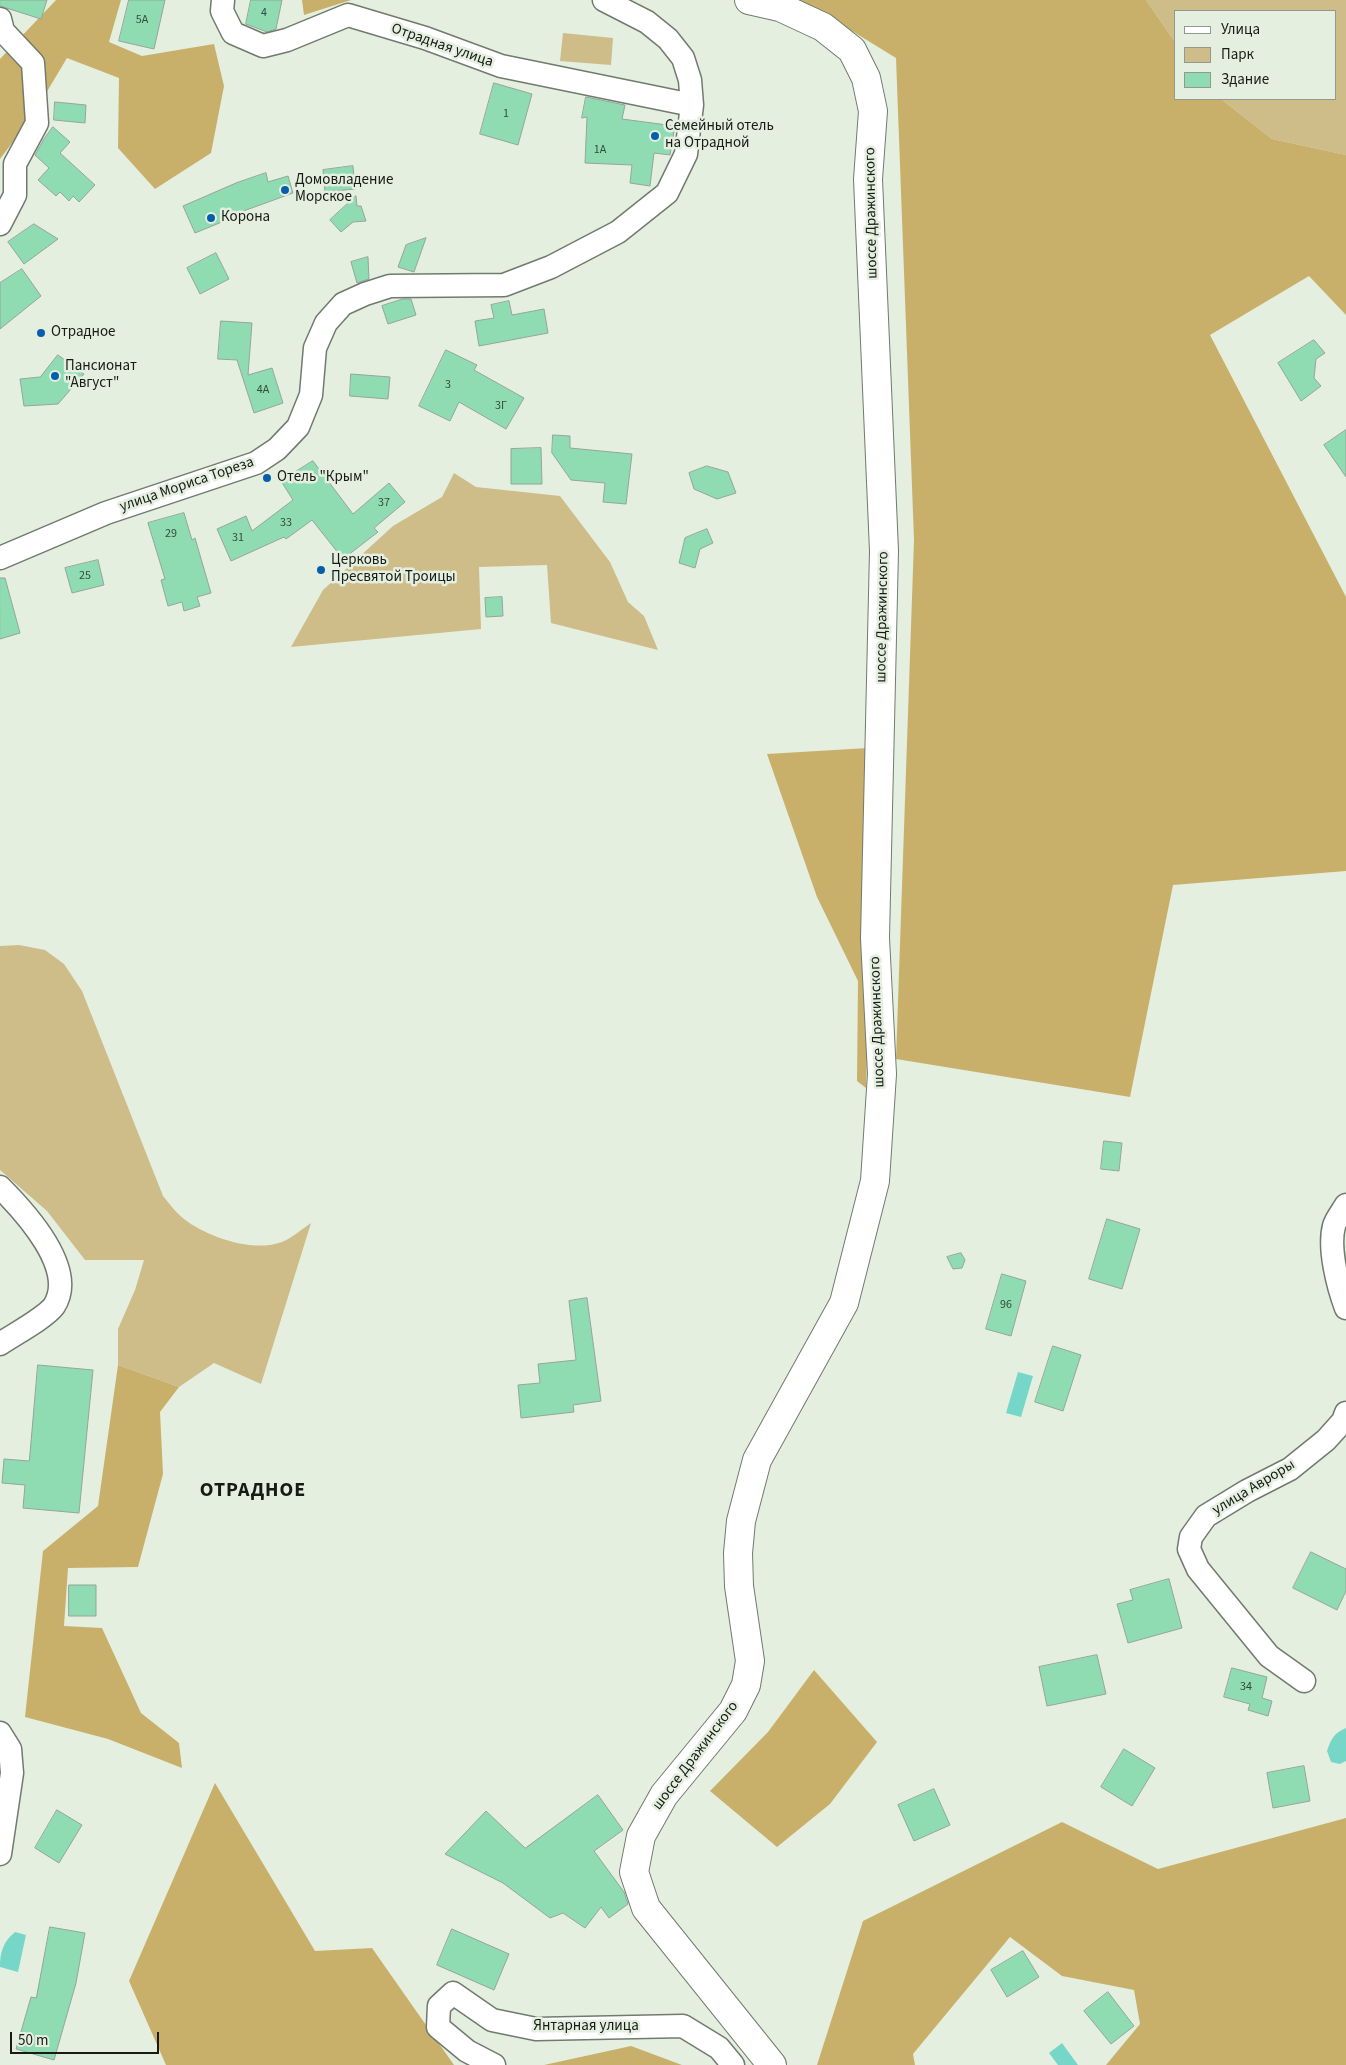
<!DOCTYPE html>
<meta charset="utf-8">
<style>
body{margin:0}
#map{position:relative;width:1346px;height:2065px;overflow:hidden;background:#e4efe0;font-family:"Source Sans 3",sans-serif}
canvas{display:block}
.legend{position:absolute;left:1174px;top:10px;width:162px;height:90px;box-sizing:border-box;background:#e4efe0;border:1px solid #929a8f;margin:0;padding:6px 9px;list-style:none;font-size:15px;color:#171b16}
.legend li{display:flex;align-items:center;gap:10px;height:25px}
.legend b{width:25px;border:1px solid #929a8f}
.scale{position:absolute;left:10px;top:2032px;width:149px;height:22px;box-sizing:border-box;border:2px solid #171b16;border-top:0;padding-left:6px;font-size:15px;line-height:18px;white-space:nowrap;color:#171b16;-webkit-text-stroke:4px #e4efe0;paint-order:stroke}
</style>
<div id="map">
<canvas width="1346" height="2065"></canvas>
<ul class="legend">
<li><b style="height:6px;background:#fff"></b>Улица</li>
<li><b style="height:14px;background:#cebc89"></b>Парк</li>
<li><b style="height:14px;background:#8fdbb2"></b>Здание</li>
</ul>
<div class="scale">50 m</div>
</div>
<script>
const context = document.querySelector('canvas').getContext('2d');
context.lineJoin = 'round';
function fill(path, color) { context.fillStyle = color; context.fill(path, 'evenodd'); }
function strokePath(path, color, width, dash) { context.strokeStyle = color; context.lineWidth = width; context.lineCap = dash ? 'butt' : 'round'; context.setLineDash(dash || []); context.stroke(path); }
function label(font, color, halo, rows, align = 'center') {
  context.font = font + ' "Source Sans 3",sans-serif'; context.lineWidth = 5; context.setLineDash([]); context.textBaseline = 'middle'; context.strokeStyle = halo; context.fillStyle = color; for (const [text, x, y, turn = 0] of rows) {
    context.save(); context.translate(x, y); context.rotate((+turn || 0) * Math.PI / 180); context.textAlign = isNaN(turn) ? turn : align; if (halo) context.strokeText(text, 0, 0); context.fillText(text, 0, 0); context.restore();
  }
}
const green = new Path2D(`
 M 1146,0 L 1346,0 L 1346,155 L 1272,139 L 1221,99 L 1335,99 L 1335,11 L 1175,11 L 1175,42 Z
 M 563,33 L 613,38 L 611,65 L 560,61 Z
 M 454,473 L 476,487 L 560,496 L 610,562 L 628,602 L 644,616 L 658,650 L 551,623 L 547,565 L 479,567 L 481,629 L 291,647 L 323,590 L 393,526 L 442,497 Z
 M 19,945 L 45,950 L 64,964 L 82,991 L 163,1196 C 169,1203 176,1213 184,1219 C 207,1237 253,1253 282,1242 C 292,1238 302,1229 311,1223 L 261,1384 L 214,1363 L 179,1387 L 118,1365 L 118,1329 L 135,1290 L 144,1260 L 85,1260 L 47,1211 L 0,1170 L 0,946 Z`);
const forest = new Path2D(`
 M 56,0 L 121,0 L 109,42 L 142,56 L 214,44 L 224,86 L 211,153 L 155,189 L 118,148 L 119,78 L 67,58 L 33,115 L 0,159 L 0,59 Z
 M 302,0 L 351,0 L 304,15 Z
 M 781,0 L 1146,0 L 1175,42 L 1175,99 L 1221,99 L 1272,139 L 1346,155 L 1346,315 L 1309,276 L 1210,335 L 1346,597 L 1346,871 L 1173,885 L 1130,1097 L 896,1059 L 914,540 L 896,58 L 813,7 Z
 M 868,748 L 871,913 L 866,1088 L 857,1081 L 858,981 L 817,897 L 767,754 Z
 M 118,1365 L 179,1387 L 160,1412 L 163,1474 L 138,1567 L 68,1568 L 64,1626 L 102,1628 L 141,1713 L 179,1743 L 182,1768 L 108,1739 L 25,1717 L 43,1551 L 98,1506 Z
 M 814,1670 L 877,1742 L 830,1804 L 777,1847 L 710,1791 L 768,1732 Z
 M 215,1783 L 315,1951 L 372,1948 L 454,2065 L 166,2065 L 129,1981 Z
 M 1346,1818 L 1346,2065 L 1106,2065 L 1140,2024 L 1134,1990 L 1062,1976 L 1010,1937 L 913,2054 L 915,2065 L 817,2065 L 863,1921 L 1062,1822 L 1158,1869 Z
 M 631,2046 L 682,2065 L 544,2065 Z`);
const water = new Path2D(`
 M 1018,1372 L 1033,1376 L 1021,1417 L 1006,1413 Z
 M 1346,1728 L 1346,1761 L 1340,1764 L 1331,1762 L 1327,1751 C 1331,1739 1334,1733 1346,1728 Z
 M 15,1932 L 26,1935 L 18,1972 L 0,1967 C 0,1952 3,1942 15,1932 Z
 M 1062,2043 L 1078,2065 L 1058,2065 L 1049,2053 Z`);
const building = new Path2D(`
 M 0,0 L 47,0 L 41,19 L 0,6 Z
 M 129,0 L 165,0 L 154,49 L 119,41 Z
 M 251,0 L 282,0 L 276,29 L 267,32 L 246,24 Z
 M 494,83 L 532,94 L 518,145 L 480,134 Z
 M 586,97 L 625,105 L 622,119 L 675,126 L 670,155 L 654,153 L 650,186 L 630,183 L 632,165 L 585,163 L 587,117 L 582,118 Z
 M 55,102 L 86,105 L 85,123 L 54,120 Z
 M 53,127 L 70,142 L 60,153 L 95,185 L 79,202 L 73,196 L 69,201 L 60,192 L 56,196 L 38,180 L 49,168 L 35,155 L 44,139 Z
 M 353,166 L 355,189 L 325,192 L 323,170 Z
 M 266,173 L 268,182 L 288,176 L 293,193 L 238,213 L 239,215 L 195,233 L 183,206 L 236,183 Z
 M 356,196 L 357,206 L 361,206 L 366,221 L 353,222 L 341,232 L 330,220 Z
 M 34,224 L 58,239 L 24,264 L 8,242 Z
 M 426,238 L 414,272 L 398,267 L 406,245 Z
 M 216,253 L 229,279 L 200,294 L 187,268 Z
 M 368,257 L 369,279 L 357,283 L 351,262 Z
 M 22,269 L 41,296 L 0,329 L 0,283 Z
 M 403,299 L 411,299 L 416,315 L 388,324 L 382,306 Z
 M 509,301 L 512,315 L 544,309 L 548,333 L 479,346 L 475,321 L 494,318 L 491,305 Z
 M 221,321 L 252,323 L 248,375 L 272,368 L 283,403 L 254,413 L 237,360 L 218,359 Z
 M 1314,340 L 1325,353 L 1316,359 L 1314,378 L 1321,386 L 1301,401 L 1278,363 Z
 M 446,350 L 477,365 L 474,370 L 524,398 L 506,429 L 459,402 L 450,421 L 419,406 Z
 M 58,355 L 84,374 L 58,404 L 24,406 L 20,379 L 40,377 Z
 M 351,374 L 390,377 L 388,399 L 350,396 Z
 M 1346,430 L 1346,477 L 1324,445 Z
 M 553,435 L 570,436 L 570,448 L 632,454 L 626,504 L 603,502 L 605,483 L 571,480 L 552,453 Z
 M 541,448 L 542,484 L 511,484 L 511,449 Z
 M 313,461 L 353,514 L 389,483 L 405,502 L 374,528 L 378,532 L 343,559 L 312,520 L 286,539 L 284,537 L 231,561 L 217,529 L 246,516 L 252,531 L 293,500 L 281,481 Z
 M 707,466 L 728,472 L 736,493 L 717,499 L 694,489 L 689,473 Z
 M 184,513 L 192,540 L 195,538 L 211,593 L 197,597 L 200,606 L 184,611 L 182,602 L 168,606 L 161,580 L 165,579 L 148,523 Z
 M 707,529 L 713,543 L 700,549 L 695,568 L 679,563 L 685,538 Z
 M 98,560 L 104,585 L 72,593 L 65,568 Z
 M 0,578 L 5,578 L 20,633 L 0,639 Z
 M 502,597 L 503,616 L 486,617 L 485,598 Z
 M 1104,1141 L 1122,1143 L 1119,1171 L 1101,1169 Z
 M 1107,1219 L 1140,1229 L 1122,1289 L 1089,1279 Z
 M 961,1253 L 965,1260 L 962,1268 L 953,1269 L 947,1257 Z
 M 1002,1274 L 1026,1281 L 1011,1336 L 986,1329 Z
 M 587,1298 L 601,1401 L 573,1405 L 574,1412 L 521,1418 L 518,1385 L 540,1383 L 538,1364 L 576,1360 L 569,1301 Z
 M 1053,1346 L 1081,1355 L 1063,1411 L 1035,1402 Z
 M 38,1365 L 93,1370 L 79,1513 L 23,1508 L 25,1485 L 2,1483 L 4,1459 L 29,1461 Z
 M 1311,1552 L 1346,1569 L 1346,1591 L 1337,1610 L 1293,1588 Z
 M 1169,1579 L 1182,1628 L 1128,1643 L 1117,1604 L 1133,1600 L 1130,1590 Z
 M 69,1585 L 96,1585 L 96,1616 L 69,1616 Z
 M 1097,1655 L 1106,1694 L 1047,1706 L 1039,1667 Z
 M 1232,1668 L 1267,1677 L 1262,1698 L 1272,1701 L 1268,1716 L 1248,1710 L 1250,1704 L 1224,1697 Z
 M 1124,1749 L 1155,1768 L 1132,1806 L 1101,1787 Z
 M 1304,1766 L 1310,1801 L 1273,1808 L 1267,1773 Z
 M 934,1789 L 950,1825 L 914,1841 L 898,1805 Z
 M 598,1795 L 623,1830 L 594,1851 L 624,1892 L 628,1904 L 609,1918 L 601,1907 L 585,1928 L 563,1913 L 550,1918 L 503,1883 L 445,1854 L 486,1811 L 525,1848 Z
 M 57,1810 L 82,1825 L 59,1863 L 35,1848 Z
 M 50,1927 L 85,1933 L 76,1983 L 54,2060 L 16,2049 L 31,1997 L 36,1998 Z
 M 452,1929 L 509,1954 L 494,1990 L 437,1965 Z
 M 1023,1951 L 1039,1977 L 1007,1997 L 991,1970 Z
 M 1108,1992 L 1134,2026 L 1111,2044 L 1084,2011 Z`);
const minor = new Path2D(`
 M 223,0 L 222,11 L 233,33 L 263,46 L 287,40 L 348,15 L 425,38 L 501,66 L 692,105
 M 0,19 L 3,31 L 33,63 L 37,123 L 15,164 L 15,195 L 0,224
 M 0,558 L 106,513 L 256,463 L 277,449 L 298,427 L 311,395 L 315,348 L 326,323 L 343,304 L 365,294 L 390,286 L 504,285 L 551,267 L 618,232 L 667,193 L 686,154 L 692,105 L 690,80 L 683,58 L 668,39 L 647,22 L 604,0
 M 0,1187 C 24,1211 78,1269 54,1306 C 45,1318 13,1335 0,1344
 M 1346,1205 C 1342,1212 1336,1219 1334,1226 C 1328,1248 1338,1287 1346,1308
 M 1304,1681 L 1269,1656 L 1198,1569 L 1189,1549 L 1191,1537 L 1206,1516 L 1247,1491 L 1290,1469 L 1326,1440 L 1343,1421 L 1346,1413
 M 0,1733 L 10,1749 L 12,1773 L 0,1854
 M 494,2065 L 467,2051 L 438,2027 L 439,2006 L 453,1993 L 492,2020 L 536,2029 L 683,2026 L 719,2048 L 733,2065`);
const major = new Path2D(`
 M 749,0 L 780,7 L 823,27 L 852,50 L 866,78 L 873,111 L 868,179 L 884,551 L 875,938 L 882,1074 L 875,1181 L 844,1303 L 757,1460 L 741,1521 L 738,1553 L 739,1586 L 750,1661 L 746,1685 L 733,1711 L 664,1795 L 641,1836 L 634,1872 L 646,1908 L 772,2065`);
const markers = [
 [655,136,5,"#075eac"],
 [285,190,5,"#075eac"],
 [211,218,5,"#075eac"],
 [41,333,5,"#075eac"],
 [55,376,5,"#075eac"],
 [267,478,5,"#075eac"],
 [321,570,5,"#075eac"]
];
const numberNames = [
 ["4",264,13],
 ["5А",142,20],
 ["1",506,114],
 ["1А",600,150],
 ["3",448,385],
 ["4А",263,390],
 ["3Г",501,406],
 ["37",384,503],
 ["33",286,523],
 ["29",171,534],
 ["31",238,538],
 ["25",85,576],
 ["96",1006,1305],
 ["34",1246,1687]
];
const streetNames = [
 ["Отрадная улица",442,46,19],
 ["шоссе Дражинского",872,213,-91],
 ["улица Мориса Тореза",187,485,-19],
 ["шоссе Дражинского",883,617,-89],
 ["шоссе Дражинского",878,1022,-92],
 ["улица Авроры",1254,1488,-31],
 ["шоссе Дражинского",696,1756,-53],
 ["Янтарная улица",586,2027]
];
const poiNames = [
 ["Семейный отель",665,127],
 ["на Отрадной",665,144],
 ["Домовладение",295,181],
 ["Морское",295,198],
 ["Корона",221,218],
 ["Отрадное",51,333],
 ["Пансионат",65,367],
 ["\"Август\"",65,384],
 ["Отель \"Крым\"",277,478],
 ["Церковь",331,561],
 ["Пресвятой Троицы",331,578]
];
const districtNames = [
 ["ОТРАДНОЕ",253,1492]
];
fill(green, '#cebc89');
fill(forest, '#c9b06a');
fill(water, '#76d7c9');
fill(building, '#8fdbb2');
strokePath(building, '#94a59b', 1);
strokePath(minor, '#717b6d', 25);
strokePath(major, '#717b6d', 30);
strokePath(minor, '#fff', 22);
strokePath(major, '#fff', 28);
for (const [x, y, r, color] of markers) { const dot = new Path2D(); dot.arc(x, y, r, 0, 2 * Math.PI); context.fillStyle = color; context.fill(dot); strokePath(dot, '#e4efe0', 2); }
label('12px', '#354b3d', null, numberNames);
label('15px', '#171b16', '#e4efe0', streetNames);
label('15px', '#171b16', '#e4efe0', poiNames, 'left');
context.letterSpacing = '1px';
label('bold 20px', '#171b16', '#e4efe0', districtNames);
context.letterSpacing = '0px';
</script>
